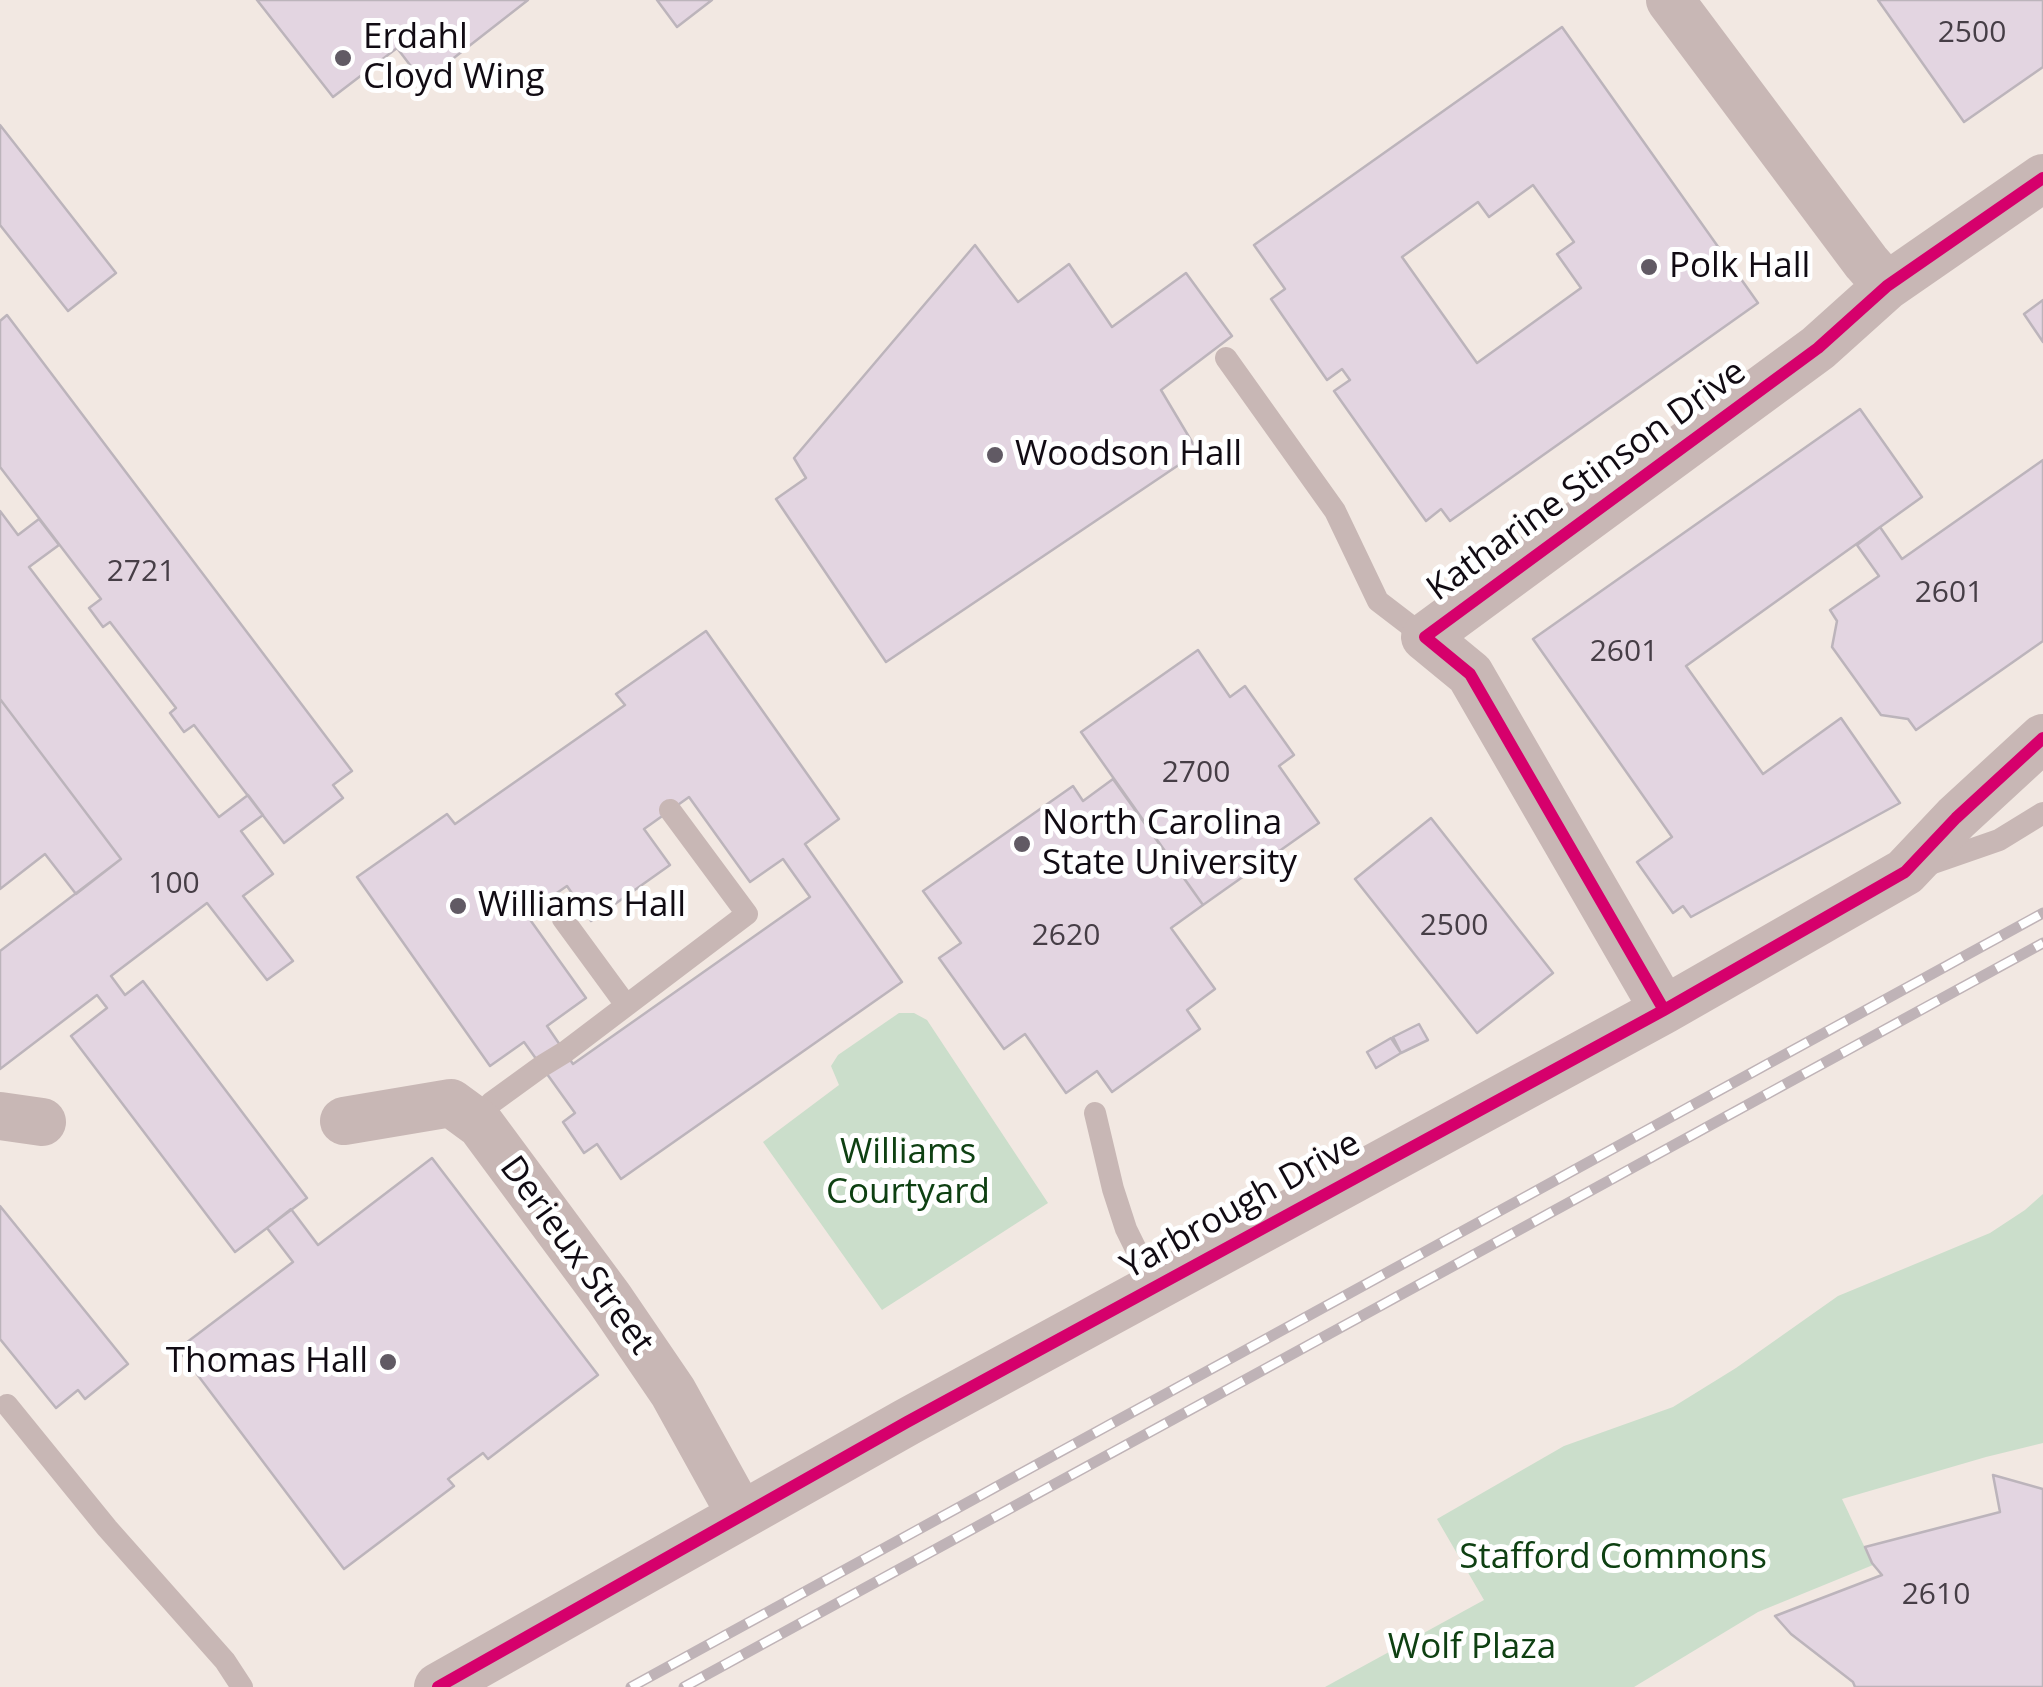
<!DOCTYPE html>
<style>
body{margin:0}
canvas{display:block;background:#f6eef9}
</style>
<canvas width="2043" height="1687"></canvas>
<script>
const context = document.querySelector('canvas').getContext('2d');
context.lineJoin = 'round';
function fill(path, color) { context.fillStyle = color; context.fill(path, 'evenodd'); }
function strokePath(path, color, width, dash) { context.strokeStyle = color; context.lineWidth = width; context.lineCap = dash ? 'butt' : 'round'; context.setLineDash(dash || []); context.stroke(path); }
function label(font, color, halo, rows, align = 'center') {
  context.font = font + ' "Open Sans",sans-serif'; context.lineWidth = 10; context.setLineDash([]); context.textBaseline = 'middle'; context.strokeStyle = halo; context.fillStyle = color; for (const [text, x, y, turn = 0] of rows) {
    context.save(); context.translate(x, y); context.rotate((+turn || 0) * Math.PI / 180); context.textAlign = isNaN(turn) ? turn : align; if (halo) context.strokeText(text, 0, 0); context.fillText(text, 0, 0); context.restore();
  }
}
const education = new Path2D(`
 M 0,0 L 2043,0 L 2043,1687 L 0,1687 Z`);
const green = new Path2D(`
 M 899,1013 L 914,1013 L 927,1020 L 1048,1203 L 882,1310 L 763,1142 L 839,1085 L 831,1066 L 838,1055 Z
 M 2043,1194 L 2043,1443 L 1986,1457 L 1842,1499 L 1873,1565 L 1758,1612 L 1634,1687 L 1325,1687 L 1484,1600 L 1437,1519 L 1564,1446 L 1673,1407 L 1736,1368 L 1838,1296 L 1990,1233 L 2025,1210 Z`);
const building = new Path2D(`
 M 257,0 L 528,0 L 423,82 L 397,48 L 333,97 Z
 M 657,0 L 712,0 L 677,27 Z
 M 1878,0 L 2043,0 L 2043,67 L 1964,122 Z
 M 1562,27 L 1758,303 L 1450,521 L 1441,509 L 1426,521 L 1334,391 L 1350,380 L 1342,369 L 1327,380 L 1271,299 L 1285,289 L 1254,245 ZM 1533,185 L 1574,242 L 1557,254 L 1581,288 L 1477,363 L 1402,257 L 1478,202 L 1489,217 Z
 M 0,125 L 116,273 L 68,311 L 0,225 Z
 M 975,245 L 1018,302 L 1069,264 L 1112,327 L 1186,273 L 1232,336 L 1161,390 L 1198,452 L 886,662 L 776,499 L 806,478 L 794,458 Z
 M 2043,300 L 2043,342 L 2024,314 Z
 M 7,315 L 352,771 L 333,785 L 343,798 L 284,843 L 194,725 L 184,732 L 170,713 L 176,708 L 110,622 L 103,627 L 89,608 L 101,599 L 0,467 L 0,321 Z
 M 1860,409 L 1922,497 L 1686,666 L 1763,774 L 1841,718 L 1900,803 L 1691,917 L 1683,906 L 1673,913 L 1637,862 L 1672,837 L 1533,639 Z
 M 2043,460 L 2043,641 L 1916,730 L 1908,719 L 1881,715 L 1832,647 L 1837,621 L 1830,610 L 1879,576 L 1857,545 L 1880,527 L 1902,559 Z
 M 0,511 L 18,535 L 39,519 L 59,545 L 29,567 L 219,817 L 248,795 L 263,815 L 241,831 L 273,874 L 243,896 L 293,961 L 267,980 L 207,903 L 111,976 L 125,995 L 143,981 L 307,1198 L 235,1252 L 71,1036 L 107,1008 L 97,995 L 0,1069 L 0,951 L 121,859 L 0,699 Z
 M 706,631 L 839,819 L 805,844 L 902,982 L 621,1179 L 597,1144 L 584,1153 L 563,1122 L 575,1113 L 524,1042 L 490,1066 L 357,877 L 447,814 L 455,824 L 625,705 L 616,694 ZM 689,797 L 750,882 L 783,859 L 810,897 L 573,1064 L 547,1026 L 586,998 L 526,914 L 567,886 L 591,921 L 670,865 L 644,829 Z
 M 1198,650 L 1230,697 L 1245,686 L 1294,755 L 1279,766 L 1319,823 L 1203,905 L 1081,732 Z
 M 0,699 L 121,859 L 76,894 L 45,854 L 0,889 Z
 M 1113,779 L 1203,905 L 1171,928 L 1215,989 L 1187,1010 L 1200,1029 L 1112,1092 L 1097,1071 L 1066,1093 L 1025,1034 L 1004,1049 L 939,958 L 961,943 L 923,891 L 1073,786 L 1083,801 Z
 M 1431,818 L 1553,973 L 1477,1033 L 1355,879 Z
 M 1419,1024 L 1428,1040 L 1401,1053 L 1393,1037 Z
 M 1391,1038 L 1401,1053 L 1376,1068 L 1367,1052 Z
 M 432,1158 L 598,1375 L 488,1459 L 483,1453 L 448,1479 L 454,1486 L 344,1569 L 178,1349 L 293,1262 L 267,1228 L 291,1209 L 318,1245 Z
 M 0,1206 L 128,1364 L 85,1399 L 78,1390 L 56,1408 L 0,1339 Z
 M 1993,1475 L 2043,1489 L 2043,1687 L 1855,1687 L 1853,1682 L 1791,1634 L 1775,1616 L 1882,1575 L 1872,1563 L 1865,1547 L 2000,1512 Z`);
const service = new Path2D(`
 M 1226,358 L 1335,511 L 1378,601 L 1425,637
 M 1927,865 L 1999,840 L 2043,813
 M 563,919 L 626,1005
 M 1095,1113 L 1113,1189 L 1126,1229 L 1155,1288
 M 481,1125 L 491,1103 L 542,1066 L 565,1052 L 747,914 L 670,810
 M 7,1405 L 107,1528 L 225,1661 L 242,1687`);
const minor = new Path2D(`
 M 1670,0 L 1866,262 L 1887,286
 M 1664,1010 L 1470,674 L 1425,637 L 1818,348 L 1887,286 L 2043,178
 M 0,1116 L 42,1122
 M 344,1121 L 451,1103 L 481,1125 L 609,1298 L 673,1392 L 741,1515
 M 438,1687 L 907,1422 L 1664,1010 L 1905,872 L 1956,818 L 2043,738`);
const rail = new Path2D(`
 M 631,1687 L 2043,913
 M 684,1687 L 2043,943`);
const cycleway = new Path2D(`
 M 1664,1010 L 1470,674 L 1425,637 L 1818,348 L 1887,286 L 2043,178
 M 438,1687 L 907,1422 L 1664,1010 L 1905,872 L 1956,818 L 2043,738`);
const markers = [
 [343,58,10,"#615a64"],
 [1649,267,10,"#615a64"],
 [995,455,10,"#615a64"],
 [1022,844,10,"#615a64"],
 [458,906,10,"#615a64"],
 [388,1362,10,"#615a64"]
];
const numberNames = [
 ["2500",1972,33],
 ["2721",141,572],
 ["2601",1949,593],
 ["2601",1624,652],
 ["2700",1196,773],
 ["100",174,884],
 ["2500",1454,926],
 ["2620",1066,936],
 ["2610",1936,1595]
];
const poiNames = [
 ["Erdahl",363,38],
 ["Cloyd Wing",363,78],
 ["Polk Hall",1669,267],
 ["Woodson Hall",1015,455],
 ["North Carolina",1042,824],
 ["State University",1042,864],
 ["Williams Hall",478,906],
 ["Thomas Hall",368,1362,"right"]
];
const streetNames = [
 ["Katharine Stinson Drive",1587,481,-36],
 ["Yarbrough Drive",1241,1206,-29],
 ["Derieux Street",576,1256,54]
];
const parkNames = [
 ["Williams",908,1153],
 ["Courtyard",908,1193],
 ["Stafford Commons",1613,1558],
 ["Wolf Plaza",1472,1648]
];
fill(education, '#f2e8e2');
fill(green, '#cbdecb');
fill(building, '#e3d5e1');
strokePath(building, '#bcb4bb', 2.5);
strokePath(service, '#c8b7b5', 22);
strokePath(minor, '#c8b7b5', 48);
strokePath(rail, '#bfb3b7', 11);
strokePath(rail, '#fff', 8, [22]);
strokePath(cycleway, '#d6006c', 12);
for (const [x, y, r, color] of markers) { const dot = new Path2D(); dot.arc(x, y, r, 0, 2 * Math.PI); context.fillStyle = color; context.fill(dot); strokePath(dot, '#fff', 4); }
label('30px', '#463e46', null, numberNames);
label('35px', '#110b13', '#fff', poiNames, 'left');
label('35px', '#110b13', '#fff', streetNames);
label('35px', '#0e4012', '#fff', parkNames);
</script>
